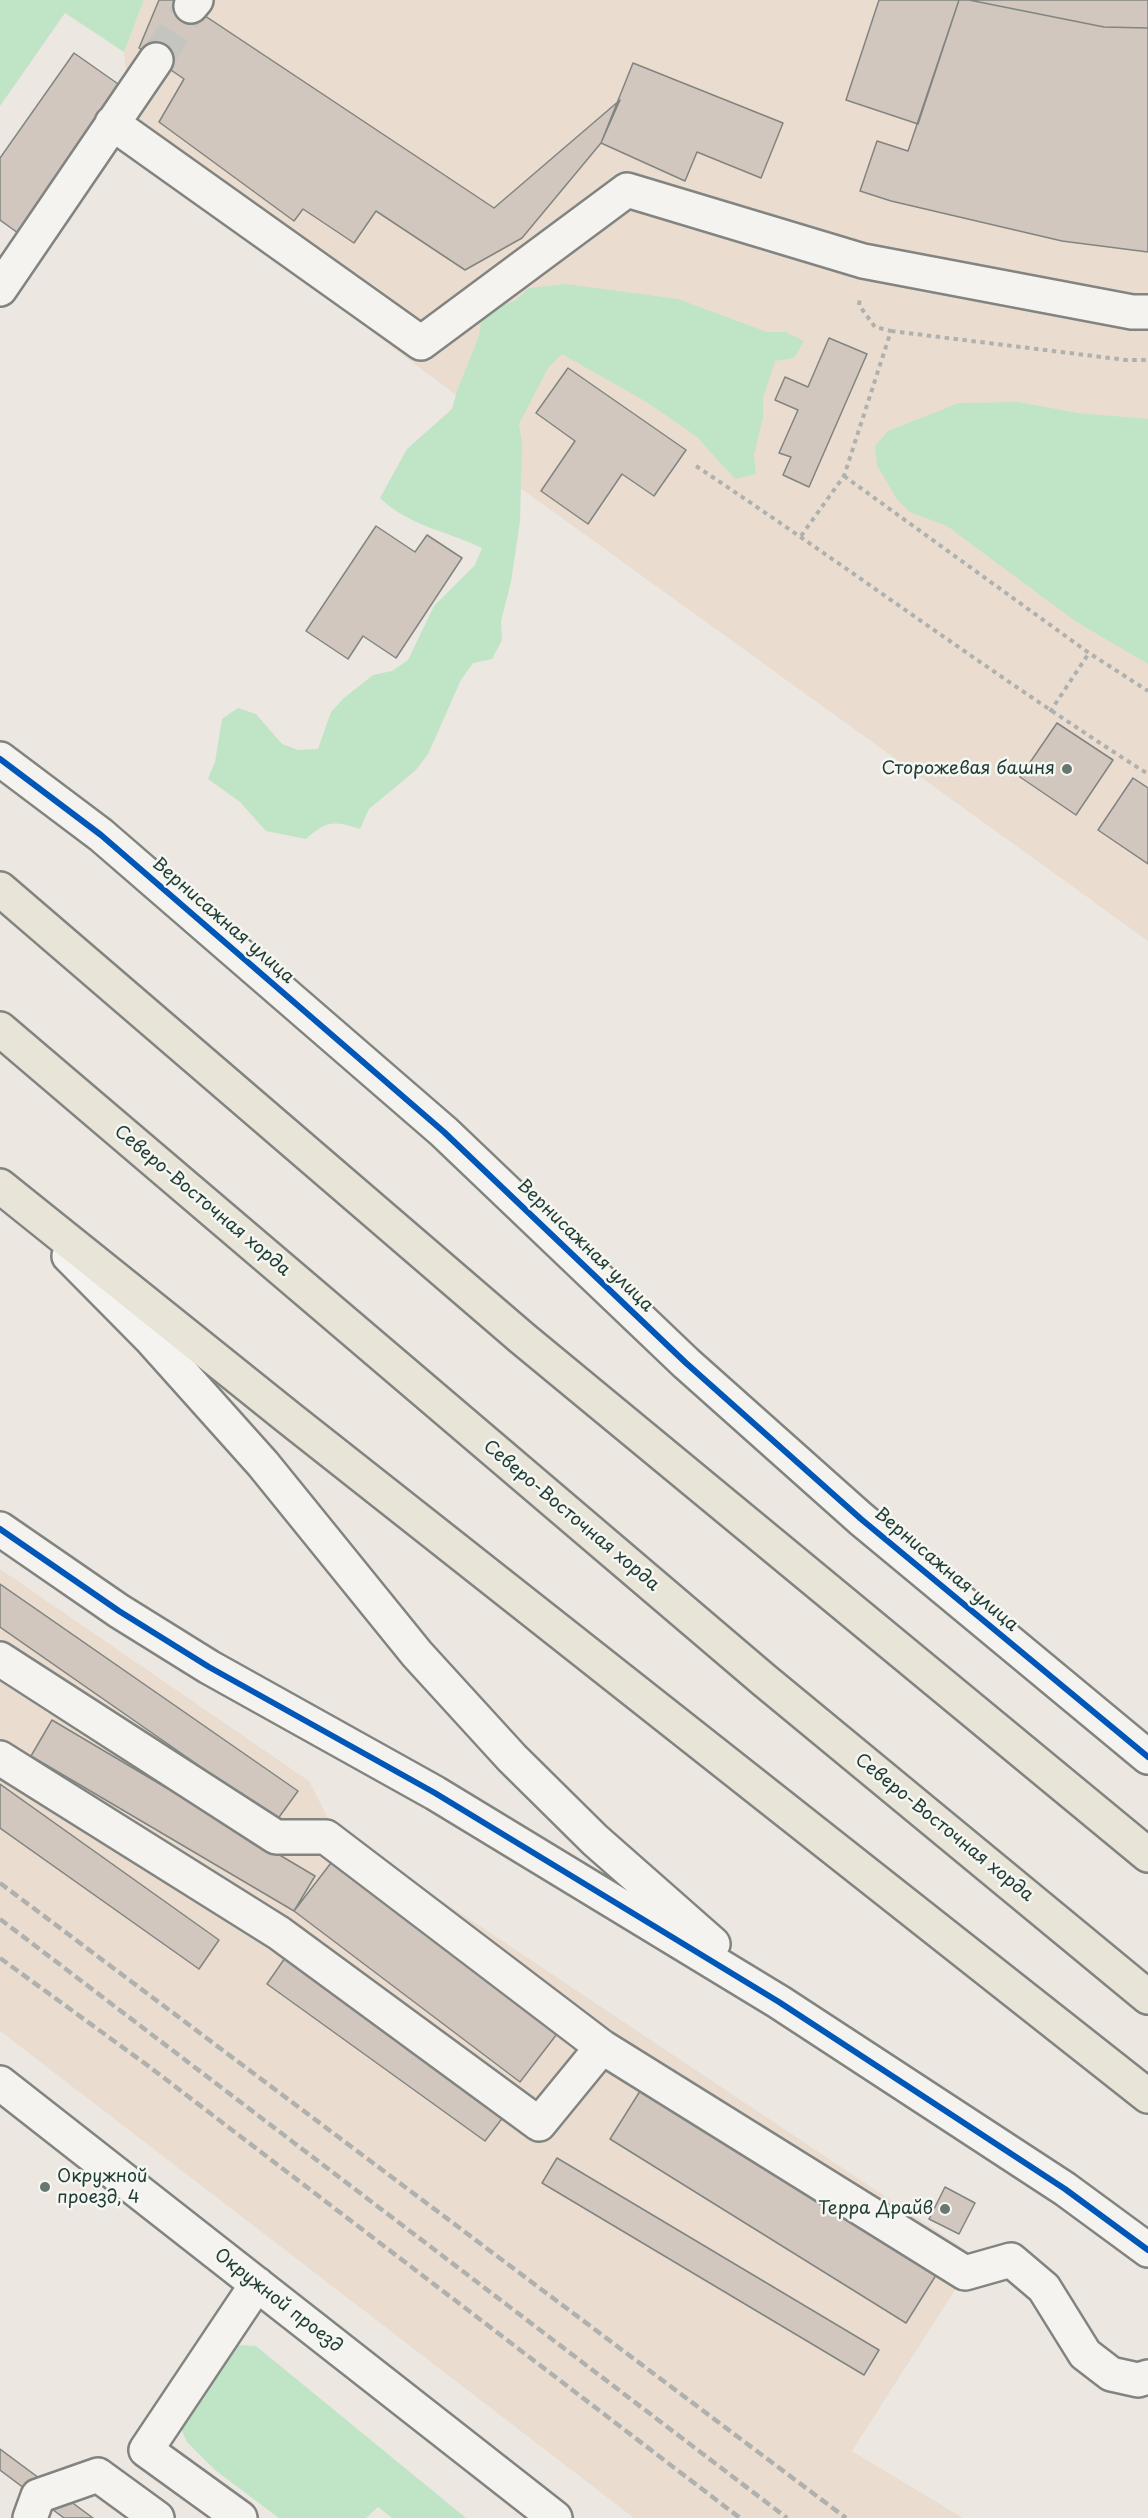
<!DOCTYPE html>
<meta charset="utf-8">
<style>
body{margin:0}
canvas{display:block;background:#ece7e1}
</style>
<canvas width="1148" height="2518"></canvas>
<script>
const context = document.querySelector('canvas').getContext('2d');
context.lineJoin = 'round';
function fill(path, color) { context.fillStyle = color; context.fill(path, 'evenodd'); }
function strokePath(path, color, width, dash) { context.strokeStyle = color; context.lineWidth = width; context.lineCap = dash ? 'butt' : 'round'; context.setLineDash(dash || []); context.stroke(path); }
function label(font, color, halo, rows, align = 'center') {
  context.font = font + ' "Playpen Sans",sans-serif'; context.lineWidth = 5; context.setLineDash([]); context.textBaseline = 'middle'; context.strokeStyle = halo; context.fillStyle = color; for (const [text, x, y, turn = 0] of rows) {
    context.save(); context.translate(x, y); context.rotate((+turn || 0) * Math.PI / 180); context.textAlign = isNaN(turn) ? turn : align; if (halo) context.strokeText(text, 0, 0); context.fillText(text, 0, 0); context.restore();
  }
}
const built = new Path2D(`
 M 144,0 L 959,0 L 908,151 L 877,141 L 860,191 L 891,201 L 1062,241 L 1148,252 L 1148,941 L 444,433 L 464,401 L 135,154 L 124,52 Z
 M 0,1569 L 309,1781 L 333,1828 L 976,2257 L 852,2451 L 963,2518 L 634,2518 L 0,2031 Z`);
const green = new Path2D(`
 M 0,0 L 144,0 L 124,52 L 65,13 L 0,106 Z
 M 566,284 L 678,299 L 767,332 L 786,332 L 804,341 L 794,358 L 775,361 L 763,398 L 763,418 L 754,455 L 756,474 L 735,479 L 696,436 L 648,403 L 562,354 L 548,368 L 519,424 L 522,444 L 520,521 L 511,582 L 501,621 L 502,640 L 492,659 L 473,663 L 461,680 L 428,754 L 416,770 L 369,809 L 360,829 C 334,821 327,820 306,839 L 266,831 L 240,802 L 208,779 L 215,762 L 222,719 L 238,708 L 256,714 L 282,744 L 298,750 L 318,749 L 331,712 L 344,698 L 373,675 L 392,671 L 408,660 L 434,606 L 475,565 L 482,548 C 447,531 409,526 380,498 L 407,449 L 452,409 L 457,391 L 479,336 L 482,316 L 497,306 L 515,301 L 529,288 Z
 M 1018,402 L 1078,413 L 1148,419 L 1148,664 L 1075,621 L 947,526 L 910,512 L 896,498 L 877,465 L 875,446 L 888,431 L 959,403 Z
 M 237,2345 L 256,2346 L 466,2518 L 392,2518 L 378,2507 L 366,2518 L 279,2518 L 215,2470 L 187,2442 L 179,2424 L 190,2386 Z`);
const building = new Path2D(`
 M 159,0 L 181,0 L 494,208 L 620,100 L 601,143 L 522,238 L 465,270 L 376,211 L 354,243 L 303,209 L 294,221 L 159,122 L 184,79 L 139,48 Z
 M 879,0 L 959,0 L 918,124 L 846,100 Z
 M 959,0 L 969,0 L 1104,27 L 1148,28 L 1148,252 L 1062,241 L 891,201 L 860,191 L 877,141 L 908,151 Z
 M 969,0 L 1148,0 L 1148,28 L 1104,27 Z
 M 74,53 L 121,86 L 18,233 L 0,220 L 0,158 Z
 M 633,63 L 783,123 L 761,178 L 697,152 L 685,181 L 601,143 Z
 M 829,338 L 867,354 L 809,487 L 783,475 L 791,457 L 779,453 L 798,410 L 775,400 L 785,377 L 808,387 Z
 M 568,368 L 686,450 L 654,496 L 622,474 L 588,524 L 541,491 L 575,441 L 536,413 Z
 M 376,526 L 415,552 L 427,535 L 462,558 L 396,658 L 363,636 L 348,659 L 306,631 Z
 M 1057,723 L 1113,760 L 1076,815 L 1020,777 Z
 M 1133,778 L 1148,788 L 1148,864 L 1098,830 Z
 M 0,1584 L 298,1791 L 277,1820 L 0,1627 Z
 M 52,1720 L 315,1876 L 294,1911 L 31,1756 Z
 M 0,1784 L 219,1940 L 199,1969 L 0,1828 Z
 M 334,1859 L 560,2030 L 520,2082 L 294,1911 Z
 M 285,1958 L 504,2116 L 485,2141 L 267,1984 Z
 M 642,2088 L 938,2272 L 906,2323 L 610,2139 Z
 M 557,2158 L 879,2350 L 864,2375 L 542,2183 Z
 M 945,2187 L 975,2203 L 959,2234 L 929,2219 Z
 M 0,2449 L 93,2518 L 64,2518 L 0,2470 Z`);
const minorTunnel = new Path2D(`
 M 156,60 L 191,6`);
const path = new Path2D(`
 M 891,331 L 1126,360 L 1148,360
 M 696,466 C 848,567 994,676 1148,774
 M 844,476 L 1089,653 L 1148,691
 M 801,536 L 844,476 L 891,331 L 875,327 L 859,305 L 860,297
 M 1050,712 L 1089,653`);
const minor = new Path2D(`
 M 191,6 L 196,0
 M 112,123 L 421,343 L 627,190 L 863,261 L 1132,312 L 1148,312
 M 0,289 L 156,60
 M 0,759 L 101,835 L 444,1132 L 686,1363 L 861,1519 L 1148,1757
 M 69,1256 L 152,1340 L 263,1464 L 417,1654 L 512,1758 L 595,1840 L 713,1944
 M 0,1529 L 119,1611 L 209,1667 L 435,1793 L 779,2002 L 1065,2189 L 1148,2250
 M 0,1659 L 276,1837 L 326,1837 L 602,2047
 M 0,1758 L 279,1933 L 539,2124 L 602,2047 L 965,2273 L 1011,2260 L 1044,2288 L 1085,2354 L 1111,2374 L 1138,2380 L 1148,2377
 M 0,2083 L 555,2518
 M 30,2518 L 38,2496 L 98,2475 L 157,2518
 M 240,2518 L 146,2450 L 257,2284`);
const major = new Path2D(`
 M 0,889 L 522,1338 L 1148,1855
 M 0,1029 L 764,1680 L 1148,1997
 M 0,1186 L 289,1418 L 1148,2096`);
const rail = new Path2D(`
 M 0,1883 L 846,2518
 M 0,1919 L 787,2518
 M 0,1958 L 147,2065 L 740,2518`);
const cycleway = new Path2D(`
 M 0,759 L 101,835 L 444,1132 L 686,1363 L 861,1519 L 1148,1757
 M 0,1529 L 119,1611 L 209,1667 L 435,1793 L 779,2002 L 1065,2189 L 1148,2250`);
const markers = [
 [1067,769,6,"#677871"],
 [45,2187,6,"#677871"],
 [945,2209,6,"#677871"]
];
const poiNames = [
 ["Сторожевая башня",1055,769],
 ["Окружной",57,2177,"left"],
 ["проезд, 4",57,2198,"left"],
 ["Терра Драйв",933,2209]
];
const streetNames = [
 ["Вернисажная улица",223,921,41],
 ["Северо-Восточная хорда",202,1201,40],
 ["Вернисажная улица",585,1246,44],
 ["Северо-Восточная хорда",571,1516,40],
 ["Вернисажная улица",946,1570,40],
 ["Северо-Восточная хорда",944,1828,39],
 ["Окружной проезд",278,2301,38]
];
fill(built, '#eaddd0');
fill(green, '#c0e4c6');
fill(building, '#d2c7be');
strokePath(building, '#818480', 1.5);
strokePath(minorTunnel, '#c3c5be', 33, [33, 16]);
strokePath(minor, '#818480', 38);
strokePath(major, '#818480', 38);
strokePath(path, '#afb1af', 4, [4.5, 4.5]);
strokePath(minor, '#f4f3f0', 33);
strokePath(major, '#e8e4d7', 33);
strokePath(rail, '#afb1af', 4.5, [9, 4.5]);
strokePath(cycleway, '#0057b8', 6);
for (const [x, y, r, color] of markers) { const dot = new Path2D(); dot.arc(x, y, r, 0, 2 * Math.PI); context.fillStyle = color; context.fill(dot); strokePath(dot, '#f6f6f2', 2); }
label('18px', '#1f3d34', '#f6f6f2', poiNames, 'right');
label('18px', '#1f3d34', '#f6f6f2', streetNames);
</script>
